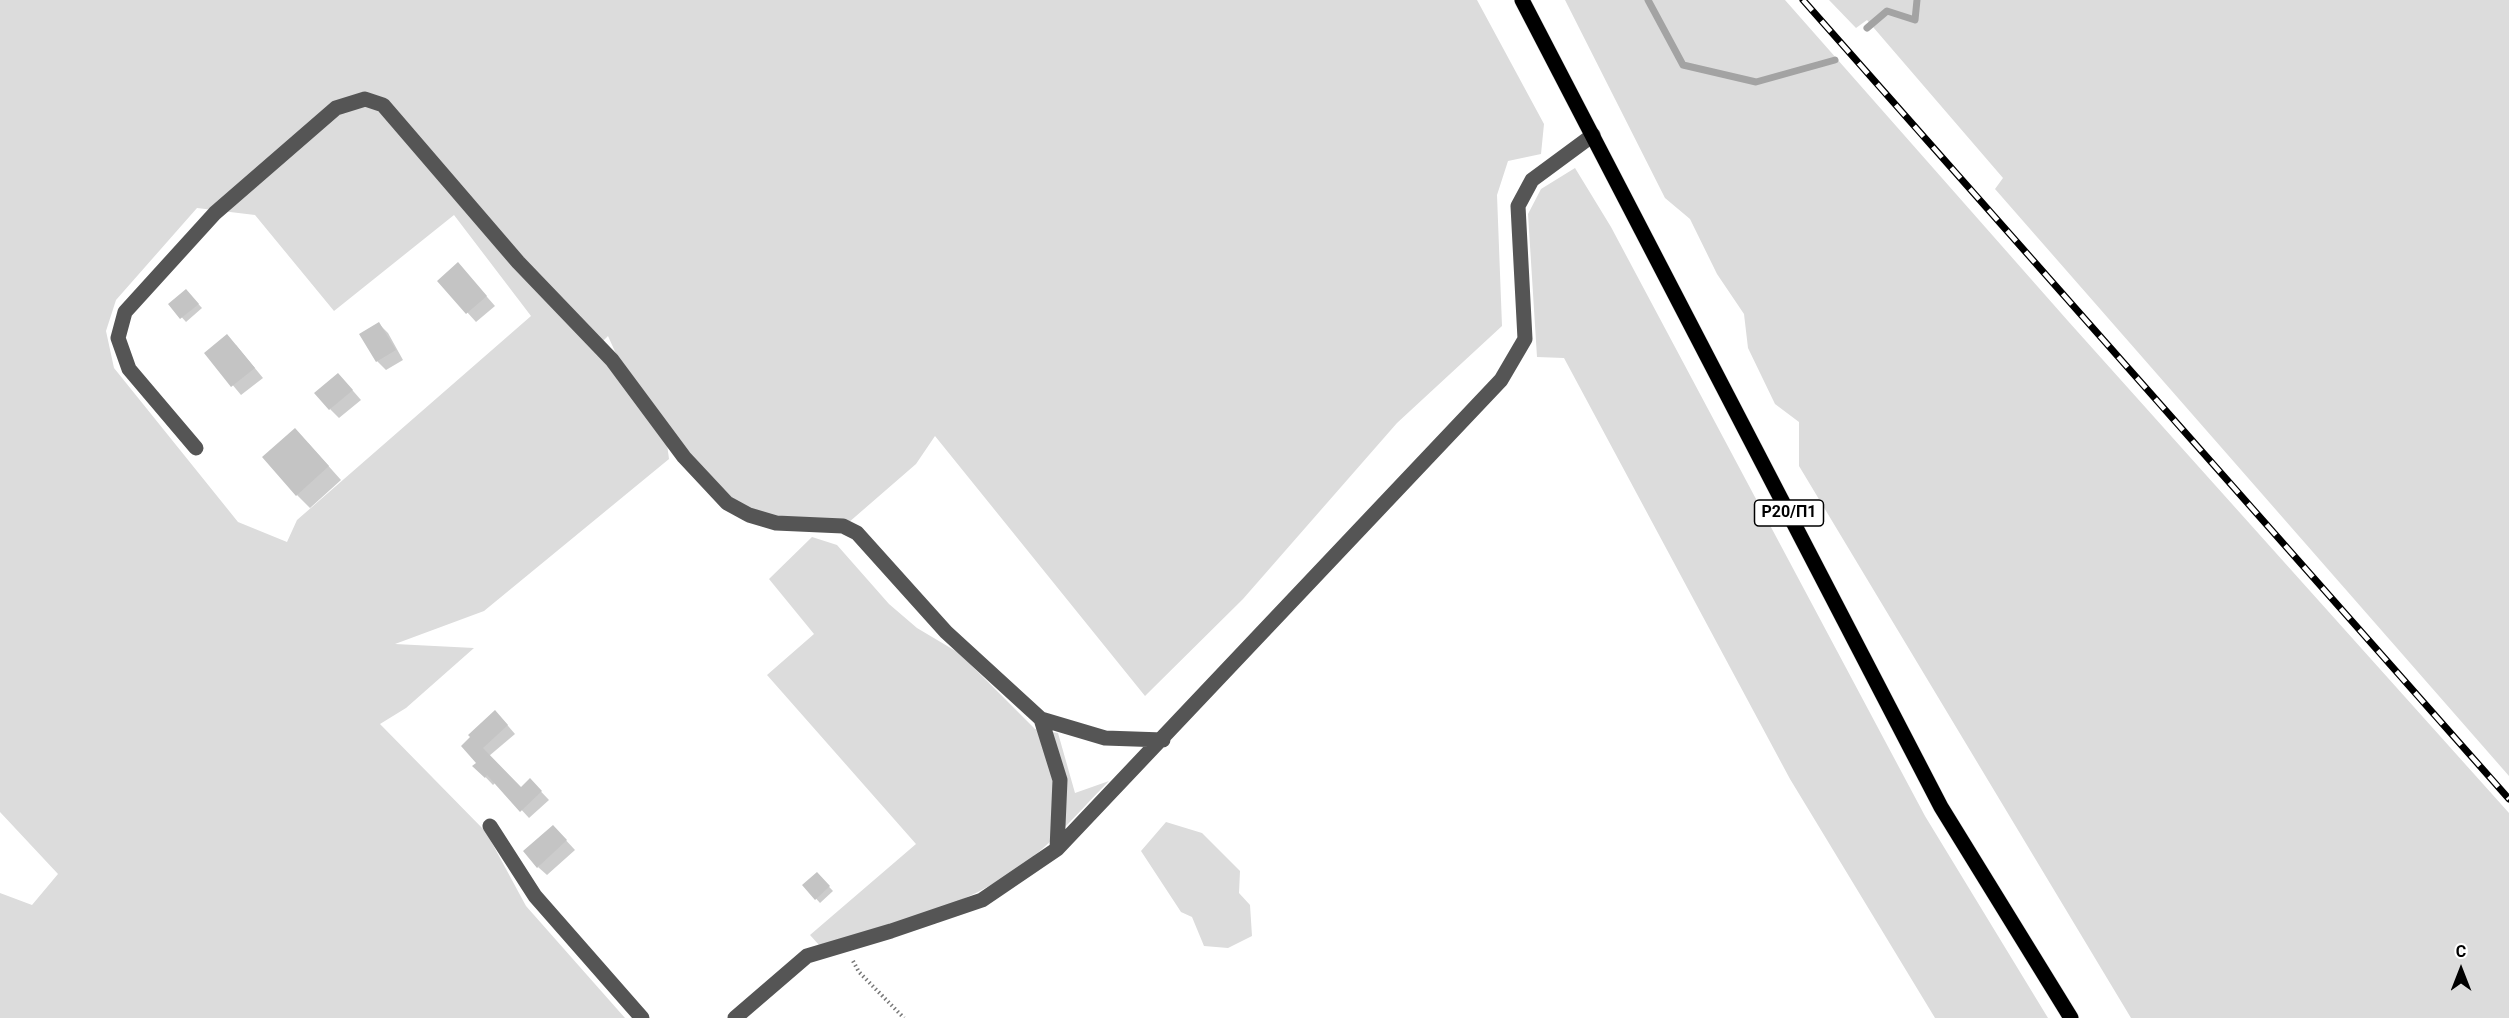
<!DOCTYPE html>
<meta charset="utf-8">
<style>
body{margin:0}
#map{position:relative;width:2509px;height:1018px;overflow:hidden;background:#fff;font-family:Roboto,sans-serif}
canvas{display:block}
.north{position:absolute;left:2431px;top:940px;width:60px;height:60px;-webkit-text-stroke:4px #fff;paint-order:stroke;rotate:0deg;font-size:16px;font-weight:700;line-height:24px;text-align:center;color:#000}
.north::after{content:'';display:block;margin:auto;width:21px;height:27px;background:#000;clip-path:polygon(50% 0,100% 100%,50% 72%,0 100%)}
</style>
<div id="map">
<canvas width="2509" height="1018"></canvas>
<div class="north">С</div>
</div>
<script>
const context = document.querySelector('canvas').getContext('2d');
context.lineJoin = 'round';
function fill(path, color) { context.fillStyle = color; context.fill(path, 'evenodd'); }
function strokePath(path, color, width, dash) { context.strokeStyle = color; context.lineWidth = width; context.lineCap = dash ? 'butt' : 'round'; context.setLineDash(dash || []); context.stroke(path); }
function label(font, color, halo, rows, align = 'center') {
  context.font = font + ' Roboto,sans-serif'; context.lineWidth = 4.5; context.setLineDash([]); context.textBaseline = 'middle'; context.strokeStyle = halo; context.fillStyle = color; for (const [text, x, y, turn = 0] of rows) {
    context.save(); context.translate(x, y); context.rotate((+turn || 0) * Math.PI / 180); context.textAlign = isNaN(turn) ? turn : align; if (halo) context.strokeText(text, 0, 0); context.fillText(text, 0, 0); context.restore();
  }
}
const green = new Path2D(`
 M 0,0 L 1477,0 L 1544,124 L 1541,154 L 1508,161 L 1497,195 L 1502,326 L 1397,423 L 1243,599 L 1145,696 L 935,436 L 916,464 L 848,523 L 777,517 L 750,509 L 731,497 L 691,455 L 617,356 L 608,336 L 596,348 L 667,444 L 669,459 L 484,611 L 395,644 L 474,648 L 406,708 L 380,724 L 486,832 L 526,906 L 625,1018 L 0,1018 L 0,893 L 32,905 L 58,874 L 0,812 ZM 197,208 L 255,215 L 334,311 L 454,215 L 531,316 L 297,520 L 287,542 L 238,522 L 114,368 L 106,331 L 116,300 Z
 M 1565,0 L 1785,0 L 2068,321 L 2509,813 L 2509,1018 L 2131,1018 L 1799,466 L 1799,422 L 1775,404 L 1748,348 L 1744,314 L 1717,274 L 1690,219 L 1665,198 Z
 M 1829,0 L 2509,0 L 2509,776 L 1995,189 L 2003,178 L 1867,20 L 1856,28 Z
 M 1575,168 L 1611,227 L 1925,816 L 2048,1018 L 1935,1018 L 1790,779 L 1564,358 L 1537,357 L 1528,214 L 1541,189 Z
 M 812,537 L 837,545 L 889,604 L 917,628 L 959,653 L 1035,729 L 1058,733 L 1075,793 L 1109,781 C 1086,804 1065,829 1041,850 C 980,904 896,925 819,945 L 810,935 L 916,844 L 767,675 L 814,634 L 769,579 Z
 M 1166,822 L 1202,833 L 1240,871 L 1239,893 L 1250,905 L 1252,936 L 1228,948 L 1204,946 L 1192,917 L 1181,912 L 1141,851 Z`);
const shadow = new Path2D(`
 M 466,273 L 495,306 L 476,322 L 439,281 Z
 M 190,295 L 202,308 L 186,322 L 170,304 Z
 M 379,324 L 388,333 L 403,360 L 386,370 L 377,361 Z
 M 236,345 L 263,378 L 241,395 L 206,353 Z
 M 347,384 L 361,400 L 339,418 L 330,409 Z
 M 308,443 L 341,480 L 310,508 L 297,495 Z
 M 503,720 L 515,734 L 489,756 L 521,789 L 530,780 L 549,800 L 529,818 L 496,782 L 493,785 L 475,766 L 478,763 L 463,746 Z
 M 562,836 L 575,850 L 547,875 L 538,867 Z
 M 817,874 L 833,891 L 820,903 L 804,885 Z`);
const stream = new Path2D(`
 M 1648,0 L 1683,65 L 1756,82 L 1835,60
 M 1867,28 L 1887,11 L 1915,20 L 1917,0`);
const building = new Path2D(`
 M 458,262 L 487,296 L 466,314 L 437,281 Z
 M 186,289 L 199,304 L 180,319 L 168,304 Z
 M 379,322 L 396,350 L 376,362 L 359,334 Z
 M 227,334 L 255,368 L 231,387 L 204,353 Z
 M 338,373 L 353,390 L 329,410 L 314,393 Z
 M 295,428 L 329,466 L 296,496 L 262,457 Z
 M 495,710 L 508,725 L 483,748 L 521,787 L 530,778 L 542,791 L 520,812 L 487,775 L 485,778 L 472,766 L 476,763 L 461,746 L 470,737 L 468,735 Z
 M 553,825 L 567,840 L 537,868 L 523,851 Z
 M 817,872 L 830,886 L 815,900 L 802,885 Z`);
const path = new Path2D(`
 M 853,961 L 859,972 L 904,1018`);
const minor = new Path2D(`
 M 196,448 L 129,369 L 118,338 L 125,312 L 215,213 L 336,108 L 365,99 L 383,105 L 518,262 L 612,360 L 684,457 L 727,503 L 749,515 L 776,523 L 843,526 L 857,533 L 946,632 L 1041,719 L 1060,780 L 1057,849
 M 1041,719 L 1105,738 L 1163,740
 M 490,826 L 535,896 L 642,1018
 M 735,1018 L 807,956 L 891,931 L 982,900 L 1057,849 L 1501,380 L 1525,339 L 1518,206 L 1532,180 L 1593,135`);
const major = new Path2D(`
 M 1522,0 L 1941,807 L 2071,1018`);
const rail = new Path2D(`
 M 1803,0 L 2509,799`);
const shields = [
 [1789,513,69]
];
const shieldNames = [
 ["Р20/П1",1789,513]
];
fill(green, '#dcdcdc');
fill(shadow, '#0003');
strokePath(stream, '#a3a3a3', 7);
fill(building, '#c4c4c4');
strokePath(major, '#dbdbdb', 16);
strokePath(path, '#777', 4, [1.5, 3]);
strokePath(minor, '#555', 15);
strokePath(major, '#000', 15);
strokePath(rail, '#000', 7);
strokePath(rail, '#fff', 4.5, [14]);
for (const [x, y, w] of shields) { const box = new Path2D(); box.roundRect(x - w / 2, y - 13, w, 26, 4.5); context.fillStyle = '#fff'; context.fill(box); strokePath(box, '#000', 1.5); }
label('bold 16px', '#000', null, shieldNames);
</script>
